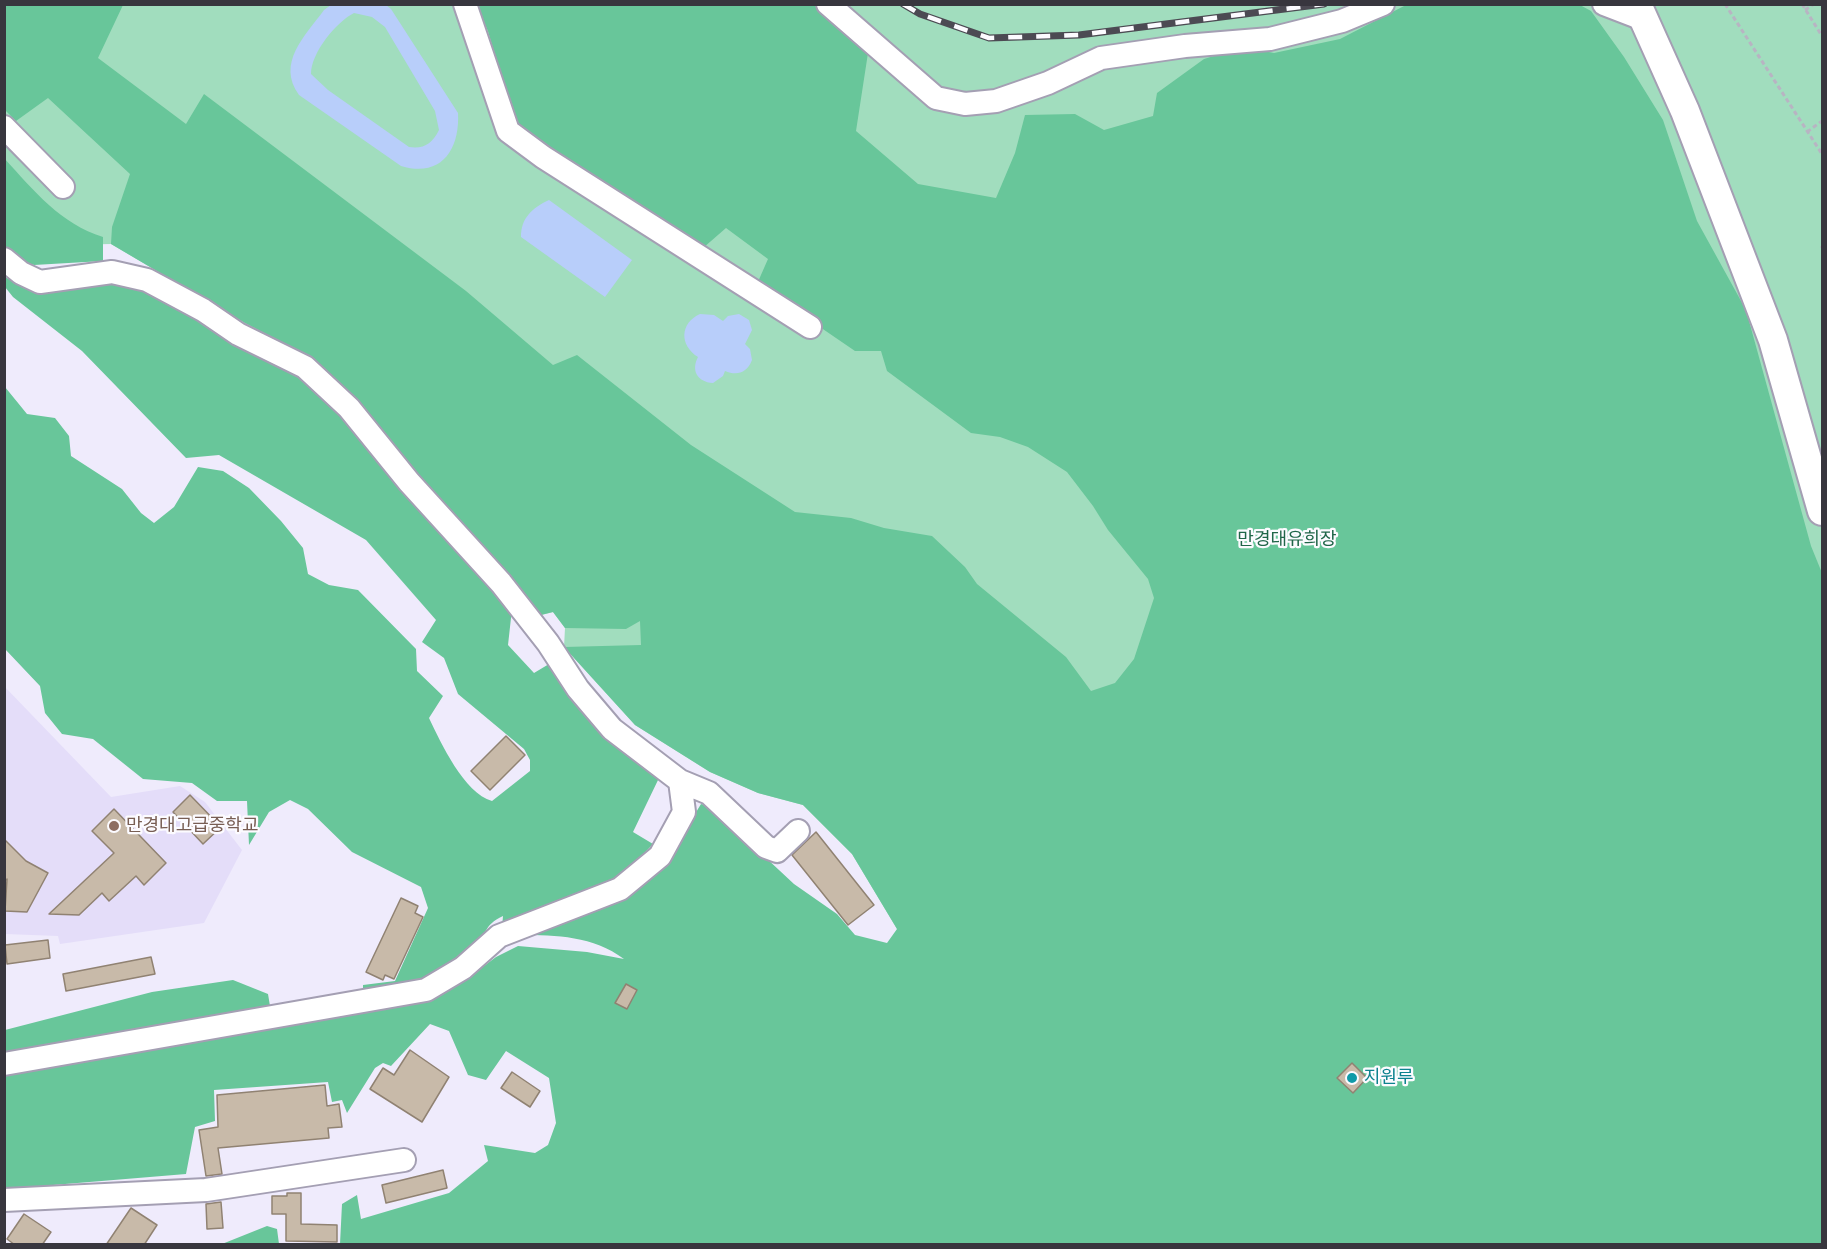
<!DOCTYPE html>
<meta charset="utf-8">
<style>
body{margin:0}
#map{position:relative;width:1827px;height:1249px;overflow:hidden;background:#efebfc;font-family:"Work Sans",sans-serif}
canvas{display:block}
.frame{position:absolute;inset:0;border:6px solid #38363e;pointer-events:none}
</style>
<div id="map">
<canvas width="1827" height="1249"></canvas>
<div class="frame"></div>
</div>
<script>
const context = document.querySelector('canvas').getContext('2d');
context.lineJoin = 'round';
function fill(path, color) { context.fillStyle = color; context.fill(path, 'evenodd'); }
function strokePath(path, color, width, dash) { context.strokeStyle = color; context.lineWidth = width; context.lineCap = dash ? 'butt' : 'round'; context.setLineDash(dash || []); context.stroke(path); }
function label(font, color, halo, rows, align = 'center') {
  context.font = font + ' "Work Sans","Noto Sans KR",sans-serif'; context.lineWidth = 4.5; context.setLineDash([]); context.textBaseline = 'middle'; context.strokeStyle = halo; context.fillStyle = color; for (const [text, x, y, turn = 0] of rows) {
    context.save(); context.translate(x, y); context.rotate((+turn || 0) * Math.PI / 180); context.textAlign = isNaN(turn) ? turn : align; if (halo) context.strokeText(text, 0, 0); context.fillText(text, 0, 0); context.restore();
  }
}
const built = new Path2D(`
 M 4,686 L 111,797 L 180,786 L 205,802 L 242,850 L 204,923 L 60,944 L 58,936 L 5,934 Z`);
const green = new Path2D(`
 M 5,5 L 1822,5 L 1822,1244 L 897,929 L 852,854 L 803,805 L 758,793 L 710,772 L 635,725 L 564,647 L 565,628 L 553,612 L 537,616 L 432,489 L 301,352 L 245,323 L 111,244 L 19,246 L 5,236 Z`);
const forest = new Path2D(`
 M 5,5 L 123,5 L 98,58 L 186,124 L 204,94 L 466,291 L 553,365 L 577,355 L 691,445 L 795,512 L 851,518 L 884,528 L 932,536 L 965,567 L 977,584 L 1066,657 L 1091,691 L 1115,683 L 1134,659 L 1154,598 L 1148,579 L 1108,530 L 1093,506 L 1067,472 L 1028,447 L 1000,437 L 971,433 L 887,371 L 881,351 L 855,351 L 757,284 L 768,259 L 726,228 L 703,248 L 670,224 L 571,164 L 514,123 L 488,31 L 476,5 L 819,5 L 868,53 L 856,131 L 918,184 L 996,198 L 1015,153 L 1025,115 L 1075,114 L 1104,130 L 1153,116 L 1157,93 L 1204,59 L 1243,47 L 1274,53 L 1340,39 L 1406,5 L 1580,5 L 1591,11 L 1624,57 L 1663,120 L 1697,221 L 1746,310 L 1811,546 L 1822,573 L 1822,1244 L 340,1244 L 342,1204 L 357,1195 L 361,1219 L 449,1193 L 488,1161 L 484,1145 L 535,1153 L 548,1145 L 556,1123 L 549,1078 L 506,1051 L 486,1080 L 468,1075 L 449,1031 L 430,1024 L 391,1066 L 383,1063 L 375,1068 L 347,1113 L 342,1100 L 332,1102 L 328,1082 L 214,1090 L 215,1121 L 195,1127 L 186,1174 L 5,1189 L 5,1073 L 427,999 L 464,981 L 496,957 L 518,946 L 587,952 L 624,959 C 593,936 557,935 520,935 L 669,857 L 701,804 L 720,809 L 750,843 L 794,884 L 837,914 L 855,935 L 887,943 L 897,929 L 852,854 L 803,805 L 758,793 L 710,772 L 635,725 L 564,647 L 641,645 L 640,621 L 626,629 L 565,628 L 553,612 L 537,616 L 432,489 L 301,352 L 245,323 L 111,244 L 112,227 L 130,174 L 48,98 L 16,121 L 5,110 Z
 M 4,158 C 34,191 61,224 103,237 L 103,261 L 34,265 L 22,261 L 5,246 Z
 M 5,277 L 32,292 L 102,282 L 140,285 L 299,373 L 364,439 L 512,609 L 508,645 L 534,673 L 549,664 L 659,778 L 633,832 L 653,844 L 624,875 L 502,928 L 503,916 C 483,925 486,936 474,951 C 450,980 398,985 363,993 L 363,985 L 395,981 L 428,908 L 421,887 L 352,852 L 308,809 L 290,800 L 269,812 L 249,845 L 247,801 L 217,801 L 192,783 L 143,779 L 93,739 L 62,734 L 45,713 L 40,686 L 5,649 L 5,387 L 27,414 L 55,418 L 69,436 L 71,456 L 122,489 L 141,513 L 154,523 L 174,507 L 198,467 L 223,471 L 249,488 L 281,521 L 303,548 L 308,574 L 329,585 L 358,590 L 416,649 L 417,671 L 443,696 L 429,718 C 441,743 464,793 492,801 L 530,771 L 530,760 L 524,749 L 458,694 L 444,658 L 422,642 L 436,620 L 366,540 L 219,455 L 186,458 L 82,351 L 13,297 L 5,287 Z
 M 233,980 L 268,994 L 270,1006 L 5,1059 L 5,1030 L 152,992 Z
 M 267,1226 L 277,1229 L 279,1244 L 222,1244 Z`);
const water = new Path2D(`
 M 331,5 L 386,5 L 391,9 L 458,113 C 460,150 441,178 401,166 L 299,95 C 276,63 305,36 324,10 ZM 354,13 L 372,17 L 385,27 L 435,111 L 439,130 C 432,144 424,149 409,147 L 328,90 L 311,74 C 311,53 336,22 354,13 Z
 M 549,200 L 632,260 L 605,297 L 521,237 C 521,218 532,208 549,200 Z
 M 700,314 L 714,315 L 723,321 L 728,316 L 739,314 L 749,320 L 752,330 L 745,344 L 750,349 L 752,360 C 747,373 737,376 725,371 L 723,376 L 713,383 C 697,382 691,370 698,357 C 679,345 680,323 700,314 Z`);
const building = new Path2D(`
 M 506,736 L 525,755 L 490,790 L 471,771 Z
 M 190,795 L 221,827 L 203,844 L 173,812 Z
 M 114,809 L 166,863 L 144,885 L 136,876 L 109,901 L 102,893 L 79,915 L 49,914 L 114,853 L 92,831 Z
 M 816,832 L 874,905 L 848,925 L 792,855 Z
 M 4,839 L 26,861 L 48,873 L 27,912 L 5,911 L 7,879 L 4,881 Z
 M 401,898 L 418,906 L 415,913 L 423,917 L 394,979 L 385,975 L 383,980 L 366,972 Z
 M 48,940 L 50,958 L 7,964 L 5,945 Z
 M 151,957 L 155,974 L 66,991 L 63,974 Z
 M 626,984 L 637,990 L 627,1009 L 615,1003 Z
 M 410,1050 L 449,1077 L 422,1122 L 370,1089 L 383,1068 L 394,1075 Z
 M 1352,1063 L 1367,1078 L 1353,1093 L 1337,1078 Z
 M 512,1072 L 540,1091 L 530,1107 L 501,1088 Z
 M 325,1085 L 327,1106 L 339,1104 L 342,1127 L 328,1128 L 329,1138 L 218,1148 L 222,1174 L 206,1176 L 199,1130 L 218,1127 L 217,1095 Z
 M 443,1170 L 447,1188 L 386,1203 L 382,1185 Z
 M 287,1193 L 301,1193 L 301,1224 L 337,1225 L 337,1242 L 286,1241 L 286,1214 L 272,1214 L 272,1196 L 287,1196 Z
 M 221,1202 L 223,1228 L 207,1229 L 206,1204 Z
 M 131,1208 L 157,1225 L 144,1245 L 106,1245 Z
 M 24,1214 L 51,1232 L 42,1245 L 15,1245 L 7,1239 Z`);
const path = new Path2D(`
 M 1725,4 L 1822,154
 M 1802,4 L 1822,36
 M 1805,10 L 1814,4
 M 1807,132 L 1822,121
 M 1821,248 L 1822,247`);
const minor = new Path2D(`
 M 465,4 L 508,131 L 543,157 L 810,327
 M 828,4 L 936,98 L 965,104 L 996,101 L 1048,83 L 1101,58 L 1185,46 L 1270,39 L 1342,21 L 1383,4
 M 1604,4 L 1643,19
 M 4,127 L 63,187
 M 4,259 L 21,273 L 40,282 L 112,272 L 147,280 L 203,310 L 238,334 L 305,367 L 349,408 L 409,482 L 501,583 L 548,643 L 578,689 L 612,729 L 680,781 L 709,793 L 766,847 L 777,851 L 798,831
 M 4,1064 L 426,990 L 463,968 L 499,936 L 620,889 L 660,856 L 684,812 L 680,781
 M 4,1200 L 206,1190 L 404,1160`);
const major = new Path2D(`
 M 1637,4 L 1685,111 L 1773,340 L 1822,511`);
const rail = new Path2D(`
 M 903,4 L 920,14 L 989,38 L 1079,35 L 1324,4`);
const markers = [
 [114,826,6,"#8d6e63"],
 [1352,1078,6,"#0f9aa8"]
];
const parkNames = [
 ["만경대유희장",1287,540]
];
const educationNames = [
 ["만경대고급중학교",126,826]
];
const cultureNames = [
 ["지원루",1364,1078]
];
fill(built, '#e4ddf9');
fill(green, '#a1ddbe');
fill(forest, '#68c69a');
fill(water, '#b8cefa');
fill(building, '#c8baa9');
strokePath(building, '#908272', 1.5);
strokePath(minor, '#a49fb3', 26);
strokePath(major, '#a49fb3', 32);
strokePath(path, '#b8b4c3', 3, [4.5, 3]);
strokePath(minor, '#fff', 22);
strokePath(major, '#fff', 28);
strokePath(rail, '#4c4a53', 7);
strokePath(rail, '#fcfbff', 4.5, [14]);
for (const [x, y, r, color] of markers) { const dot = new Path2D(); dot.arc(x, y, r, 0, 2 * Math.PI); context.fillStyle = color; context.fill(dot); strokePath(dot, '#fcfbff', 2); }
label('18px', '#206649', '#fcfbff', parkNames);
label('18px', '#785e54', '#fcfbff', educationNames, 'left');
label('18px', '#0d838f', '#fcfbff', cultureNames, 'left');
</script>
